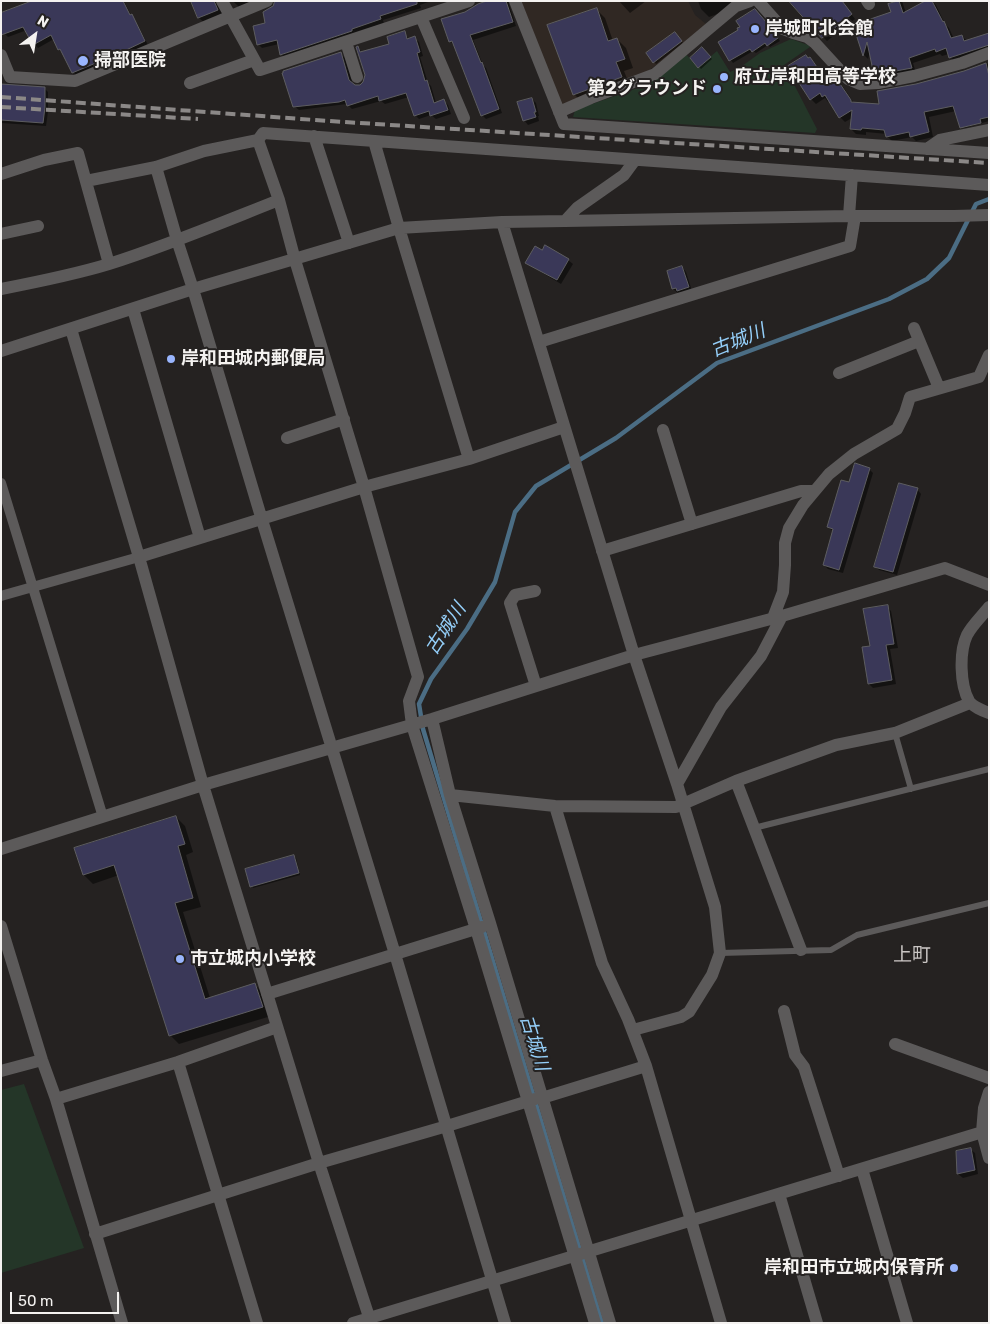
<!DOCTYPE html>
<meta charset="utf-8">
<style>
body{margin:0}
#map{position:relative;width:990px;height:1324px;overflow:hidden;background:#252221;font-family:Rubik,sans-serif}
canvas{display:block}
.frame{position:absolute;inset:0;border:2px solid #f4f2f0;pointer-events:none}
.north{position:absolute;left:10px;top:10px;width:50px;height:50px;-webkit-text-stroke:4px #252221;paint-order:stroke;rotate:31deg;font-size:14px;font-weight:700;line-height:20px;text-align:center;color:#f4f2f0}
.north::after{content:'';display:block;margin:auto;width:18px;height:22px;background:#f4f2f0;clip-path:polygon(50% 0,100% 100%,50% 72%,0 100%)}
.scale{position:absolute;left:10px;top:1292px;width:109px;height:22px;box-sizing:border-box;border:2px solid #f4f2f0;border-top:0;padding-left:6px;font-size:15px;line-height:18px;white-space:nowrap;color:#f4f2f0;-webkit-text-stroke:4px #252221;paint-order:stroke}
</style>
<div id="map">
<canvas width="990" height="1324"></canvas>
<div class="frame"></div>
<div class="north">N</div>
<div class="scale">50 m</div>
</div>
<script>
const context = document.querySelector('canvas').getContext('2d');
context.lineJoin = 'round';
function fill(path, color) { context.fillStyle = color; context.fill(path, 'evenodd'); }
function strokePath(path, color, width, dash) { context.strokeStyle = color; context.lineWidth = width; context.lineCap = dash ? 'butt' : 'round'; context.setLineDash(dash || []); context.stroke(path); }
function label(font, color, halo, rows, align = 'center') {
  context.font = font + ' Rubik,"Noto Sans JP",sans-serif'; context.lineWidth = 4; context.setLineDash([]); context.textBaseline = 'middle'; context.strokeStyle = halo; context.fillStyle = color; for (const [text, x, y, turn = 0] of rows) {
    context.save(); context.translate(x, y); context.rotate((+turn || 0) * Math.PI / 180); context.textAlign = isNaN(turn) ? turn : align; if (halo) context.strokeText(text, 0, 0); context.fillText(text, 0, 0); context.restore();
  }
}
const built = new Path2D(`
 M 519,1 L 688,1 L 695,15 L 706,24 L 678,49 L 644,74 L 562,105 Z`);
const green = new Path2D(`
 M 791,39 L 808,45 L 810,47 L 784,65 L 817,129 L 815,133 L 573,117 L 575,110 L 649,84 L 686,54 L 698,68 L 711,57 L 711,56 L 717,51 L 730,72 L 742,66 L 760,53 Z
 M 24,1084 L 84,1248 L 1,1273 L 1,1090 Z`);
const shadow = new Path2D(`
 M 28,1 L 124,1 L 131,15 L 135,20 L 148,45 L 77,76 L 73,72 L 64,54 L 59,49 L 54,39 L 38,48 L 34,44 L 27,30 L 8,37 L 4,33 L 29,4 Z
 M 192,1 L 226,1 L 224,18 L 207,25 L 199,18 Z
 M 233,1 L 253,1 L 240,8 Z
 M 296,1 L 431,1 L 420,5 L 421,8 L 383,20 L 384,24 L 285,58 L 281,54 L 279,44 L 262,48 L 258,44 L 267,24 Z
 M 481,1 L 508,1 L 516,26 L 473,40 L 483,65 L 486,68 L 502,113 L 486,119 L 482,115 L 454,45 L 450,41 L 466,13 L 482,4 Z
 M 619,1 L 646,1 L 630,13 Z
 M 698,1 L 754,1 L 709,17 L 701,9 Z
 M 841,1 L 855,19 L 827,41 L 823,37 Z
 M 889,1 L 902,1 L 906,13 L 932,1 L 936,5 L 945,24 L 949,28 L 954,39 L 962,36 L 967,41 L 989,34 L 989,52 L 956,63 L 950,57 L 949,54 L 942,56 L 940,54 L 913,63 L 916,73 L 880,80 L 875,74 L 870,52 L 868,59 L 864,55 L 854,26 L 892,13 Z
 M 596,9 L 605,18 L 613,41 L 617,39 L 626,48 L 633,68 L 624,71 L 630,86 L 583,103 L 574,94 Z
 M 404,33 L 409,39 L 414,38 L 419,42 L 423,56 L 420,57 L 428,83 L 431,86 L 436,103 L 444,101 L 448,105 L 451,114 L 436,119 L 431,115 L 419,119 L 415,115 L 409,97 L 385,104 L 381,101 L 352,109 L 347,104 L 299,110 L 294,106 L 340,53 L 345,58 L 353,85 L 360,86 L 364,83 L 366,75 L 358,48 L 362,52 L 391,45 Z
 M 674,33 L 683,43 L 656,64 L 648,54 Z
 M 774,33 L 780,41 L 770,47 L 768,45 L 756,53 L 753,51 L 733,63 L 723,49 Z
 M 702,49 L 712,59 L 701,69 L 691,58 Z
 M 810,58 L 815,64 L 829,84 L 836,79 L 841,84 L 854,103 L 881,106 L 916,85 L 965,72 L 989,63 L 989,121 L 965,128 L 960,123 L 956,111 L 929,117 L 933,137 L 916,141 L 912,137 L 892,141 L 887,136 L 887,134 L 866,132 L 866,135 L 856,134 L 851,129 L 852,118 L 845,122 L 840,117 L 830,101 L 828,102 L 825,98 L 816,104 L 811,99 L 809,59 Z
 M 1,86 L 44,88 L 48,92 L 48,112 L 46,126 L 1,123 Z
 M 532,99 L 536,103 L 539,116 L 538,116 L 539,121 L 528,125 L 524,120 Z
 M 545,247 L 568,260 L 573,264 L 561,284 L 531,266 L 527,262 L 543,252 Z
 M 682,267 L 686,272 L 692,291 L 678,293 L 673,289 L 669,272 Z
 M 869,469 L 873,473 L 843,573 L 828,569 L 824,565 L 834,532 L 828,527 L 849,484 Z
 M 917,489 L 921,494 L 897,575 L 879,570 L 875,566 Z
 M 887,607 L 891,611 L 898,648 L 890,649 L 896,684 L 873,688 L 869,684 L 863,648 L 871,647 Z
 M 176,817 L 185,826 L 193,852 L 186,855 L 201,907 L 183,912 L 210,998 L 255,985 L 264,994 L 271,1016 L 179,1044 L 170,1035 L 119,875 L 93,884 L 84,875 Z
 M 294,857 L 296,858 L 300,875 L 253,888 L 252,886 Z
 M 970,1149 L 975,1153 L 978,1174 L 963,1178 L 958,1174 L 957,1152 Z`);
const stream = new Path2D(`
 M 602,1323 L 423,729 L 419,704 L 431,679 L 467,629 L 495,582 L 515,512 L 536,486 L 616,438 L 717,363 L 889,299 L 927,279 L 949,258 L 976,204 L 989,199`);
const building = new Path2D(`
 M 32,1 L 123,1 L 130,15 L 132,14 L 145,41 L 122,52 L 72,73 L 60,49 L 58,50 L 51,35 L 33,45 L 23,27 L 1,35 L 1,13 Z
 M 191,1 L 214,1 L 218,10 L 198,18 Z
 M 275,1 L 417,1 L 417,4 L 380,16 L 381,19 L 352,29 L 352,31 L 280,55 L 277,40 L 257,45 L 253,26 L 265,23 L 263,12 L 273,6 Z
 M 487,1 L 506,1 L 513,22 L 470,35 L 481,63 L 482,62 L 499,109 L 481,116 L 452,41 L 449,42 L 441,19 L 465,12 L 478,4 Z
 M 789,1 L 842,1 L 852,14 L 822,38 Z
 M 898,1 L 899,1 L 903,13 L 925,1 L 932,1 L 943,22 L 944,21 L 951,38 L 962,35 L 964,41 L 989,33 L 989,45 L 949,58 L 946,48 L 936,52 L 935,49 L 909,58 L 912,68 L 874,75 L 867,42 L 863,56 L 853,25 L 891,12 L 888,4 Z
 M 597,8 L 608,41 L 617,38 L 625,59 L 616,62 L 622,77 L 573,95 L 547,25 Z
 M 755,9 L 772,29 L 778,38 L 767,46 L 765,43 L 752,52 L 750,49 L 729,61 L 718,42 L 738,30 L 737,28 L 740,27 L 736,21 Z
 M 405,31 L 407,39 L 415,36 L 420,52 L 417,53 L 425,81 L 427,80 L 434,103 L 444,99 L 448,110 L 430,116 L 429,111 L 414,116 L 406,93 L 379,101 L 378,96 L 347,106 L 345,100 L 339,102 L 293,107 L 282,73 L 283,73 L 283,71 L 341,52 L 349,80 L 355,85 L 360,85 L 363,82 L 365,75 L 356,47 L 358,46 L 360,52 L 389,44 L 387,37 Z
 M 675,32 L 682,41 L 653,63 L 646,53 Z
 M 702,47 L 711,57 L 698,68 L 690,58 Z
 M 806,55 L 808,58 L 810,57 L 828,83 L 836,78 L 851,100 L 851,102 L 879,104 L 877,91 L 916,84 L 964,71 L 986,63 L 989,76 L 989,117 L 980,119 L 981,123 L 960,128 L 953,106 L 924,112 L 929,132 L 910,137 L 909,132 L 886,137 L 884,130 L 862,128 L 861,130 L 850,129 L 852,110 L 839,118 L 825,95 L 822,97 L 820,93 L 810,100 L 788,66 Z
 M 1,84 L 45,87 L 45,107 L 43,123 L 1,120 Z
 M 532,98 L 536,112 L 534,112 L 536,117 L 523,121 L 517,102 Z
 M 545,245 L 569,259 L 557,280 L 525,263 L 535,246 L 542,250 Z
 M 682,266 L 689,287 L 677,291 L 676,288 L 672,289 L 667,271 Z
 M 855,463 L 870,468 L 839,570 L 823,565 L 833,529 L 827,527 L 841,480 L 849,482 L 854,465 Z
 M 899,483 L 918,488 L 893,572 L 874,567 Z
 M 888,605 L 894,644 L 886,645 L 892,680 L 868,684 L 862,647 L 870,646 L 863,609 Z
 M 176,816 L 185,844 L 178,846 L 193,898 L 175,903 L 205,999 L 255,983 L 263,1007 L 169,1036 L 114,865 L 83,875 L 74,848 Z
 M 294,855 L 299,873 L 250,887 L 245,869 Z
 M 971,1148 L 975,1170 L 957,1174 L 956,1151 Z`);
const service = new Path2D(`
 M 895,733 L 911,789
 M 754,828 L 989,769
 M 720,953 L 831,950 L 857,935 L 989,903`);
const pedestrian = new Path2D(`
 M 1,483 L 103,817
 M 1,596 L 139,557`);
const minor = new Path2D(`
 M 222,1 L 260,70 L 469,1
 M 515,1 L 564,124 L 989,153
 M 758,1 L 783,29 L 793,33 L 807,37 L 815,43 L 848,79 L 860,84 L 878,83 L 914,76 L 962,63 L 989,53
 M 867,1 L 869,4
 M 421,17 L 464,118
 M 346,42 L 357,77
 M 1,55 L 10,77 L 75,81 L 267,1
 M 190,83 L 254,60
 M 559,112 L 591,98 L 655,74 L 736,6 L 750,1
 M 314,136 L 349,243
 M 374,141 L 399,228 L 469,459
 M 927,149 L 940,140 L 989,130
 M 156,167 L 177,240 L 193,289 L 262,520 L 395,954 L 505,1323
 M 1,174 L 44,160 L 78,153 L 109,264
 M 86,181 L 156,167 L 204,151 L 258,140
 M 849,216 L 852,175
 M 565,221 L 577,208 L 624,175 L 635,160
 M 502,222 L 634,655 L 677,784 L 715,907 L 720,953 L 712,975 L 689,1012 L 681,1017 L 633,1030
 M 1,234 L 38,226
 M 1,289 C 37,282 73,275 109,264 C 166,246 223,222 279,200
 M 133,309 L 200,538
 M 914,328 L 939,388
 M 71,329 L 139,557 L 203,785 L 319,1163 L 371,1323
 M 539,342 L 850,246 L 855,216
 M 1,351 L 193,289 L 399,228 L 502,222 L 565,221 L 849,216 L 954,216 L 989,215
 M 839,373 L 919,341
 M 663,430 L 692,524
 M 287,438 L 344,419
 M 602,551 L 801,491 L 814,491
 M 139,557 L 364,487 L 469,459 L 564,427
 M 535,591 L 515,595 L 510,603 L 536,686
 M 989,607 C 982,616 972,625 967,635 C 959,652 960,685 969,701 C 972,706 983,711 989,713
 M 773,618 L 783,592 L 785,565 L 785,543 L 789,528 L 803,505 L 829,474 L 854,454 L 897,429 L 905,413 L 910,397 L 979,377 L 989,355
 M 432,719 L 450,795 L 490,923 L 610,1323
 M 736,781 L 801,950
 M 677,784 L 721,707 L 761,656 L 782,616
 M 450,795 L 555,806 L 676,807 L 736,781 L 836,745 L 895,733 L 970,703
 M 555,806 L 602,963 L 628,1019 L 646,1066 L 721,1323
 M 1,849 L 203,785 L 432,719 L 634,655 L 782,616 L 945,568 L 989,585
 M 1,926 L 42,1060 L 56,1099 L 122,1323
 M 267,994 L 482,927
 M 784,1011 L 795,1055 L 804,1067 L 839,1176
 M 895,1044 L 989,1078
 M 178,1062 L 257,1323
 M 1,1071 L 42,1060
 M 989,1092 L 984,1108 L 982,1132 L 989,1158
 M 542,1098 L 646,1066
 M 56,1099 L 178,1062 L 277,1027
 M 862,1169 L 907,1323
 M 779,1194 L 817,1323
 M 95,1234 L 319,1163 L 447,1126 L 535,1099
 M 353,1323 L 989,1130
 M 595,1323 L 476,929 L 412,725 L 409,701 L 418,677 L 364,487 L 295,260 L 279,200 L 258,140 L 263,133 L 989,185`);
const rail = new Path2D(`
 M 1,97 L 329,121 L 989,163
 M 1,107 L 198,119`);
const markers = [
 [755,29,5,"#99b5fd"],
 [83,61,6,"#99b5fd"],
 [724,77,5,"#99b5fd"],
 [717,89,5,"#99b5fd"],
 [171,359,5,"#99b5fd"],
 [180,959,5,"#99b5fd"],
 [954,1268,5,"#99b5fd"]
];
const poiNames = [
 ["岸城町北会館",765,29],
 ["掃部医院",94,61],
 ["府立岸和田高等学校",734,77],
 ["第2グラウンド",707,89,"right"],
 ["岸和田城内郵便局",181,359],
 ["市立城内小学校",190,959],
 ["岸和田市立城内保育所",944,1268,"right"]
];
const waterNames = [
 ["古城川",738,341,-22],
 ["古城川",446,629,-57],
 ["古城川",534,1043,73]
];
const neighbourhoodNames = [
 ["上町",912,956]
];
fill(built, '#302823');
fill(green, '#243628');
fill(shadow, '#0007');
strokePath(stream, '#4b6d84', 4.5);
fill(building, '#3a3858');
strokePath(building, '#5d5d60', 1);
strokePath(service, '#5c5a5a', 6);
strokePath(pedestrian, '#5c5a5a', 10);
strokePath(minor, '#5c5a5a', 12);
strokePath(rail, '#8b8887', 4, [10, 5]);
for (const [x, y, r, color] of markers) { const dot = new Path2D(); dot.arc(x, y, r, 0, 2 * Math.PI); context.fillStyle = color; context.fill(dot); strokePath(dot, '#252221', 2); }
label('bold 18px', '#f4f2f0', '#252221', poiNames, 'left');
label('italic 19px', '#94cef8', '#252221', waterNames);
label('19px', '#c9c5c3', '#252221', neighbourhoodNames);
</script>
